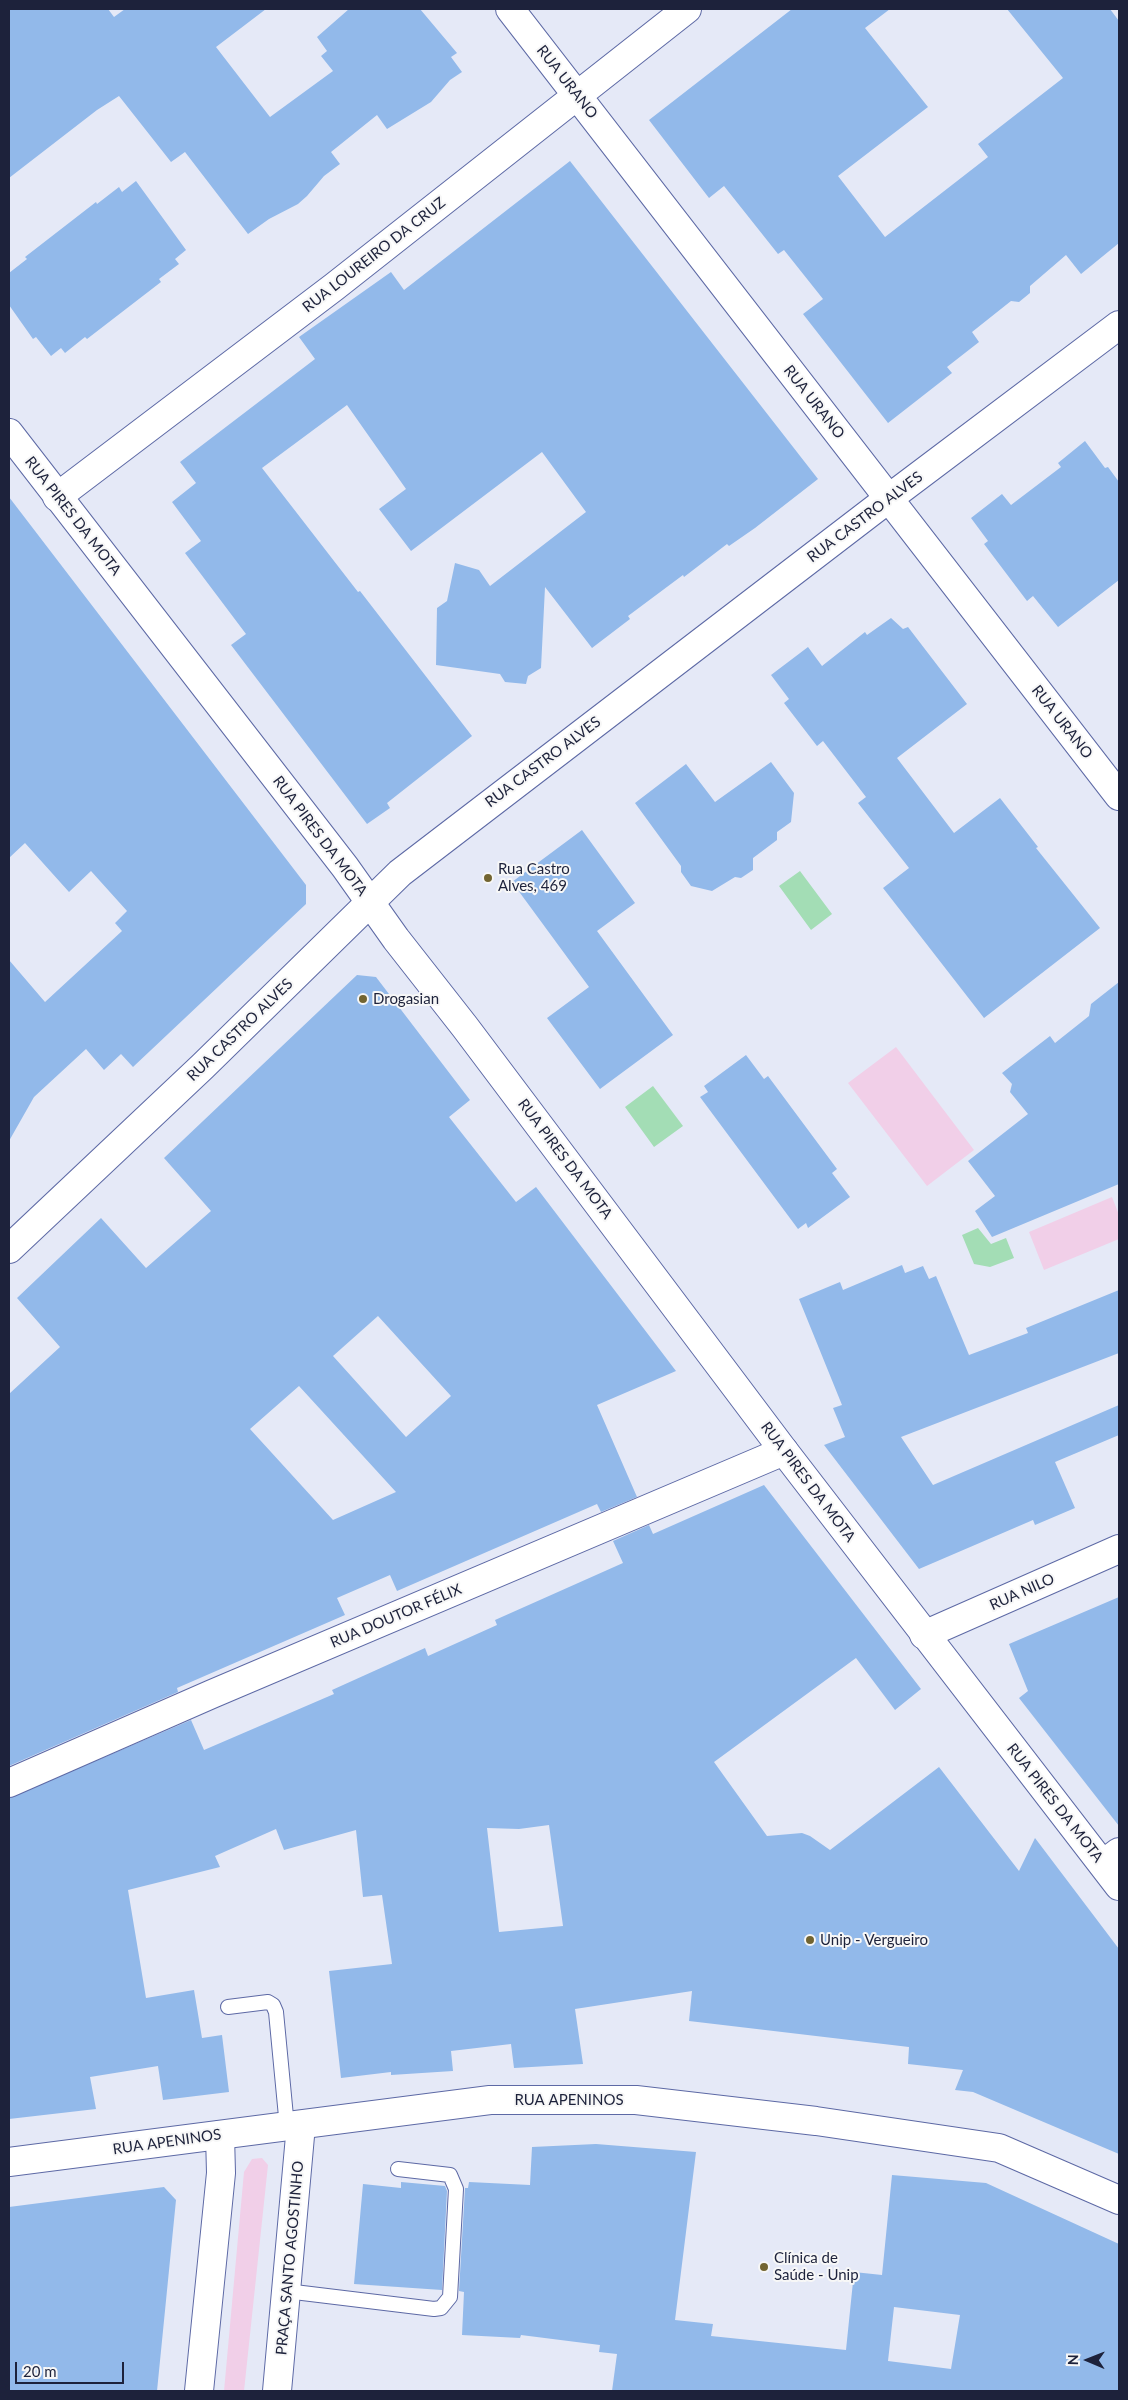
<!DOCTYPE html>
<meta charset="utf-8">
<style>
body{margin:0}
#map{position:relative;width:1128px;height:2400px;overflow:hidden;background:#e5e9f7;font-family:Lato,sans-serif}
canvas{display:block}
.frame{position:absolute;inset:0;border:10px solid #1d223b;pointer-events:none}
.north{position:absolute;left:1063px;top:2335px;width:50px;height:50px;-webkit-text-stroke:4px #f7f7f7;paint-order:stroke;rotate:271deg;font-size:14px;font-weight:700;line-height:20px;text-align:center;color:#1d223b}
.north::after{content:'';display:block;margin:auto;width:18px;height:22px;background:#1d223b;clip-path:polygon(50% 0,100% 100%,50% 72%,0 100%)}
.scale{position:absolute;left:15px;top:2362px;width:109px;height:22px;box-sizing:border-box;border:2px solid #1d223b;border-top:0;padding-left:6px;font-size:15px;line-height:18px;white-space:nowrap;color:#1d223b;-webkit-text-stroke:4px #f7f7f7;paint-order:stroke}
</style>
<div id="map">
<canvas width="1128" height="2400"></canvas>
<div class="frame"></div>
<div class="north">N</div>
<div class="scale">20 m</div>
</div>
<script>
const context = document.querySelector('canvas').getContext('2d');
context.lineJoin = 'round';
function fill(path, color) { context.fillStyle = color; context.fill(path, 'evenodd'); }
function strokePath(path, color, width, dash) { context.strokeStyle = color; context.lineWidth = width; context.lineCap = dash ? 'butt' : 'round'; context.setLineDash(dash || []); context.stroke(path); }
function label(font, color, halo, rows, align = 'center') {
  context.font = font + ' Lato,sans-serif'; context.lineWidth = 4; context.setLineDash([]); context.textBaseline = 'middle'; context.strokeStyle = halo; context.fillStyle = color; for (const [text, x, y, turn = 0] of rows) {
    context.save(); context.translate(x, y); context.rotate((+turn || 0) * Math.PI / 180); context.textAlign = isNaN(turn) ? turn : align; if (halo) context.strokeText(text, 0, 0); context.fillText(text, 0, 0); context.restore();
  }
}
const green = new Path2D(`
 M 896,1047 L 974,1150 L 927,1186 L 848,1083 Z
 M 1112,1197 L 1119,1215 L 1119,1239 L 1044,1270 L 1029,1232 Z
 M 262,2158 L 268,2165 L 244,2391 L 224,2391 L 244,2172 L 252,2159 Z`);
const water = new Path2D(`
 M 800,871 L 832,914 L 811,930 L 779,886 Z
 M 653,1086 L 683,1126 L 654,1147 L 625,1107 Z
 M 978,1228 L 991,1244 L 1006,1238 L 1014,1258 L 990,1267 L 974,1264 L 962,1235 Z`);
const building = new Path2D(`
 M 9,9 L 108,9 L 114,17 L 125,9 L 266,9 L 216,47 L 270,117 L 333,71 L 321,56 L 327,51 L 317,37 L 349,9 L 420,9 L 457,53 L 451,57 L 462,72 L 450,80 L 431,102 L 387,129 L 377,115 L 331,152 L 340,164 L 324,176 L 307,196 L 298,204 L 269,219 L 248,234 L 185,152 L 171,162 L 119,96 L 97,110 L 9,178 Z
 M 792,9 L 890,9 L 865,28 L 928,107 L 838,176 L 885,237 L 988,157 L 978,144 L 1063,78 L 1007,9 L 1110,9 L 1119,21 L 1119,243 L 1081,274 L 1066,255 L 1030,286 L 1030,293 L 1019,302 L 1011,301 L 972,332 L 979,342 L 947,367 L 952,373 L 888,423 L 803,314 L 823,299 L 784,250 L 778,254 L 724,186 L 709,198 L 649,120 Z
 M 570,161 L 818,479 L 755,528 L 729,546 L 727,544 L 684,577 L 683,575 L 628,616 L 630,619 L 592,648 L 545,587 L 541,668 L 528,676 L 526,684 L 505,682 L 500,674 L 436,665 L 437,608 L 447,601 L 455,563 L 479,570 L 490,586 L 586,512 L 542,452 L 411,551 L 379,509 L 406,489 L 347,405 L 262,468 L 358,592 L 360,591 L 472,736 L 387,803 L 390,808 L 367,824 L 231,645 L 246,634 L 185,553 L 201,541 L 172,502 L 196,483 L 180,462 L 315,359 L 299,337 L 391,272 L 404,290 Z
 M 136,181 L 186,250 L 175,259 L 179,264 L 159,279 L 161,282 L 87,339 L 85,337 L 65,353 L 61,348 L 51,356 L 36,337 L 33,339 L 9,305 L 9,273 L 27,259 L 25,257 L 96,202 L 97,204 L 119,187 L 122,192 Z
 M 1085,441 L 1105,468 L 1108,467 L 1119,482 L 1119,580 L 1058,627 L 1033,596 L 1027,601 L 984,544 L 988,541 L 971,518 L 1002,494 L 1011,505 L 1061,467 L 1058,463 Z
 M 9,497 L 306,885 L 306,904 L 133,1067 L 121,1054 L 104,1070 L 86,1049 L 34,1097 L 9,1141 L 9,960 L 45,1002 L 122,931 L 115,923 L 127,911 L 91,871 L 69,892 L 25,843 L 9,858 Z
 M 891,618 L 903,629 L 908,627 L 967,704 L 897,758 L 954,833 L 1000,798 L 1038,847 L 1036,848 L 1100,928 L 984,1018 L 883,888 L 909,868 L 858,803 L 866,797 L 823,741 L 817,746 L 784,703 L 789,699 L 771,675 L 808,647 L 822,666 L 865,632 L 867,635 Z
 M 771,762 L 794,793 L 791,822 L 777,832 L 777,840 L 753,858 L 753,870 L 741,878 L 735,877 L 712,891 L 691,886 L 681,872 L 681,866 L 635,803 L 686,764 L 715,802 Z
 M 582,830 L 635,903 L 597,931 L 673,1035 L 600,1089 L 547,1018 L 589,987 L 512,882 Z
 M 357,975 L 376,977 L 470,1100 L 449,1117 L 516,1202 L 536,1187 L 676,1371 L 597,1405 L 637,1497 L 601,1512 L 597,1504 L 397,1591 L 390,1575 L 337,1598 L 345,1615 L 177,1688 L 178,1692 L 9,1766 L 9,1394 L 60,1347 L 17,1298 L 101,1218 L 146,1268 L 211,1211 L 164,1158 ZM 378,1316 L 451,1396 L 406,1437 L 333,1356 ZM 299,1386 L 396,1492 L 333,1520 L 250,1429 Z
 M 1119,982 L 1119,1184 L 992,1237 L 975,1211 L 995,1196 L 968,1161 L 1028,1114 L 1010,1092 L 1012,1084 L 1002,1073 L 1050,1036 L 1055,1043 L 1089,1016 L 1091,1004 Z
 M 746,1055 L 764,1079 L 768,1076 L 837,1169 L 832,1173 L 850,1197 L 808,1228 L 806,1223 L 798,1229 L 700,1097 L 708,1092 L 704,1086 Z
 M 902,1265 L 905,1273 L 923,1266 L 929,1279 L 936,1276 L 969,1355 L 1028,1333 L 1026,1328 L 1119,1290 L 1119,1353 L 901,1437 L 933,1485 L 1119,1405 L 1119,1435 L 1055,1462 L 1075,1508 L 1035,1525 L 1033,1520 L 919,1569 L 824,1445 L 845,1437 L 833,1408 L 842,1405 L 799,1299 L 840,1282 L 843,1290 Z
 M 764,1485 L 921,1689 L 895,1710 L 856,1658 L 714,1762 L 767,1836 L 802,1833 L 810,1836 L 830,1850 L 939,1767 L 1019,1871 L 1035,1838 L 1119,1949 L 1119,2154 L 973,2092 L 955,2090 L 963,2070 L 908,2064 L 909,2047 L 689,2021 L 692,1991 L 575,2009 L 583,2064 L 514,2068 L 511,2044 L 451,2051 L 453,2071 L 391,2075 L 391,2072 L 341,2078 L 329,1971 L 392,1964 L 382,1895 L 363,1897 L 356,1830 L 284,1850 L 276,1829 L 215,1856 L 220,1867 L 128,1890 L 146,1998 L 194,1990 L 202,2038 L 222,2035 L 229,2092 L 163,2100 L 158,2066 L 90,2077 L 96,2109 L 9,2119 L 9,1798 L 191,1720 L 204,1750 L 334,1694 L 332,1690 L 425,1648 L 428,1656 L 497,1625 L 495,1620 L 623,1563 L 613,1541 L 649,1525 L 653,1534 ZM 549,1825 L 563,1926 L 499,1932 L 487,1828 L 519,1829 Z
 M 1119,1597 L 1119,1826 L 1019,1698 L 1028,1691 L 1009,1644 Z
 M 596,2144 L 696,2152 L 675,2320 L 713,2324 L 711,2336 L 846,2350 L 854,2272 L 882,2275 L 892,2175 L 986,2183 L 1119,2244 L 1119,2391 L 612,2391 L 617,2354 L 599,2352 L 600,2345 L 521,2335 L 520,2338 L 462,2335 L 464,2292 L 459,2291 L 465,2188 L 468,2188 L 469,2182 L 530,2185 L 532,2147 ZM 894,2307 L 960,2315 L 951,2369 L 888,2361 Z
 M 401,2182 L 445,2186 L 447,2191 L 442,2290 L 354,2284 L 363,2184 L 401,2188 Z
 M 164,2187 L 176,2200 L 157,2391 L 9,2391 L 9,2207 Z`);
const service = new Path2D(`
 M 228,2007 L 268,2002 L 273,2005 L 276,2012 L 287,2127
 M 286,2291 L 434,2309 L 441,2308 L 450,2297 L 456,2189 L 450,2175 L 398,2169`);
const minor = new Path2D(`
 M 510,9 L 1119,796
 M 57,497 L 334,287 L 687,9
 M 9,1249 L 203,1066 L 400,873 L 888,499 L 1119,325
 M 924,1635 L 1119,1549
 M 9,1783 L 212,1694 L 784,1451
 M 1103,1864 L 1119,1852
 M 199,2391 L 221,2173 L 220,2135
 M 277,2391 L 301,2125`);
const tertiary = new Path2D(`
 M 9,433 L 345,867 L 396,939 L 465,1027 L 784,1451 L 1119,1886
 M 9,2162 L 490,2100 L 636,2100 L 816,2121 L 999,2148 L 1119,2200`);
const markers = [
 [488,878,5,"#726431"],
 [363,999,5,"#726431"],
 [810,1940,5,"#726431"],
 [764,2267,5,"#726431"]
];
const streetNames = [
 ["RUA URANO",567,82,52],
 ["RUA LOUREIRO DA CRUZ",374,255,-38],
 ["RUA URANO",814,402,52],
 ["RUA PIRES DA MOTA",73,516,52],
 ["RUA CASTRO ALVES",865,517,-37],
 ["RUA URANO",1062,722,52],
 ["RUA CASTRO ALVES",543,762,-37],
 ["RUA PIRES DA MOTA",320,836,53],
 ["RUA CASTRO ALVES",240,1030,-44],
 ["RUA PIRES DA MOTA",565,1159,53],
 ["RUA PIRES DA MOTA",808,1482,53],
 ["RUA NILO",1022,1592,-24],
 ["RUA DOUTOR FÉLIX",396,1616,-23],
 ["RUA PIRES DA MOTA",1055,1803,52],
 ["RUA APENINOS",569,2100],
 ["RUA APENINOS",167,2142,-8],
 ["PRAÇA SANTO AGOSTINHO",290,2258,-85]
];
const poiNames = [
 ["Rua Castro",498,869],
 ["Alves, 469",498,886],
 ["Drogasian",373,999],
 ["Unip - Vergueiro",820,1940],
 ["Clínica de",774,2258],
 ["Saúde - Unip",774,2275]
];
fill(green, '#f1cfe8');
fill(water, '#a3ddb5');
fill(building, '#92b9ea');
strokePath(service, '#5d69a5', 16);
strokePath(minor, '#5d69a5', 30);
strokePath(tertiary, '#5d69a5', 30);
strokePath(service, '#fff', 14);
strokePath(minor, '#fff', 28);
strokePath(tertiary, '#fff', 28);
for (const [x, y, r, color] of markers) { const dot = new Path2D(); dot.arc(x, y, r, 0, 2 * Math.PI); context.fillStyle = color; context.fill(dot); strokePath(dot, '#f7f7f7', 2); }
label('15px', '#1d223b', '#f7f7f7', streetNames);
label('15px', '#1d223b', '#f7f7f7', poiNames, 'left');
</script>
